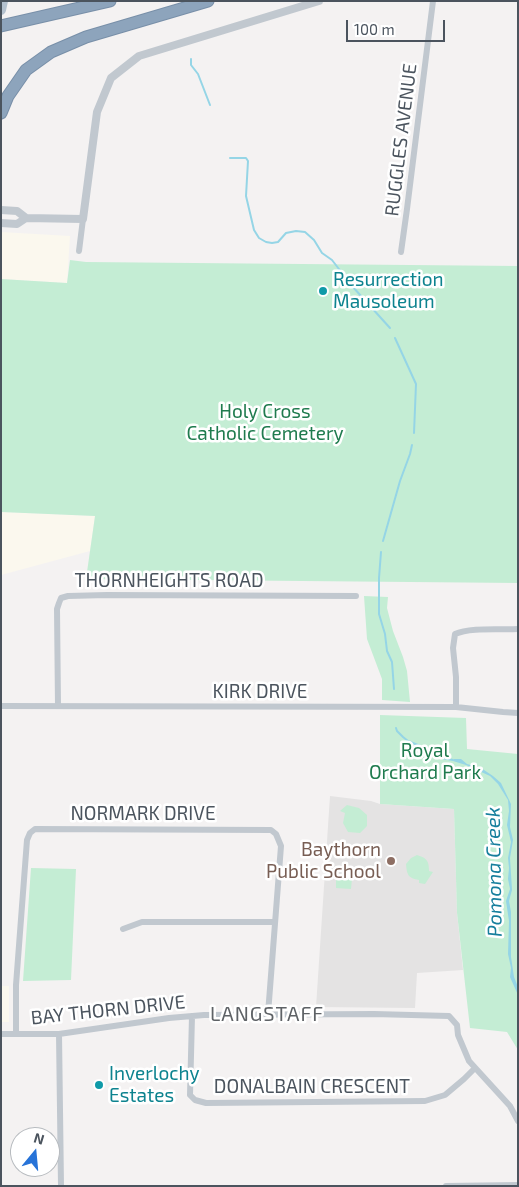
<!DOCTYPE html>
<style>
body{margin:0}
#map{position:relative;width:519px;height:1187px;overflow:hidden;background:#f4f2f2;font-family:"Exo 2",sans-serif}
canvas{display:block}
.frame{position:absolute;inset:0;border:2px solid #4b545e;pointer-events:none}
.north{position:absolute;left:10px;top:1127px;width:50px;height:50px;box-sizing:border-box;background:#fff;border:1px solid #b7bbbf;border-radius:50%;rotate:17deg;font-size:14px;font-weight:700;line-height:20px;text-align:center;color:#4b545e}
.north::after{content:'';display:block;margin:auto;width:18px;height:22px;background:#2773d8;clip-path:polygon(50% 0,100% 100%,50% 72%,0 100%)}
.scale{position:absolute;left:346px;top:20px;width:99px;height:22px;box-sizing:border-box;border:2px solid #4b545e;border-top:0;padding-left:6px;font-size:15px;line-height:18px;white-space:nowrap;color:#4b545e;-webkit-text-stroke:4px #fff;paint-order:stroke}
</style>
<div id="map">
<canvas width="519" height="1187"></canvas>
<div class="frame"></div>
<div class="north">N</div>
<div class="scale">100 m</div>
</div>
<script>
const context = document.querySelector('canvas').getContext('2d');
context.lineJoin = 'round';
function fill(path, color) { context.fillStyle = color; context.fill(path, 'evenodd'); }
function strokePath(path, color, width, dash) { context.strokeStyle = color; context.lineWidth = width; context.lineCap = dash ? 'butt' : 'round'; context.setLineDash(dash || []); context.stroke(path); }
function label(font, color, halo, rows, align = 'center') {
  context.font = font + ' "Exo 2",sans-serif'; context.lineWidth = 5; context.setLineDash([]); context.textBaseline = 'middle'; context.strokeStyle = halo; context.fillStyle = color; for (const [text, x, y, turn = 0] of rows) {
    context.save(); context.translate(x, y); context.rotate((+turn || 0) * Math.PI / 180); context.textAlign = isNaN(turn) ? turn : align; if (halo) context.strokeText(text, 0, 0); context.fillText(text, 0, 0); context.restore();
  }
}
const commercial = new Path2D(`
 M 1,232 L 70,236 L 67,283 L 1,279 Z
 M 1,512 L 95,516 L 90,551 L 1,575 Z
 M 1,986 L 9,986 L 9,1022 L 1,1022 Z`);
const education = new Path2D(`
 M 330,796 L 371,801 L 380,804 L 454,809 L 457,913 L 463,970 L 417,973 L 415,1008 L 316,1007 Z`);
const green = new Path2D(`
 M 70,260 L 86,262 L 518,266 L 518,583 L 86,579 L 95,516 L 1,512 L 1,279 L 67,283 Z
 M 364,596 L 388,597 L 387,608 L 393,631 L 403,657 L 407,671 L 410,702 L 382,700 L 382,679 L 367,639 Z
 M 380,715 L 466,718 L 467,749 L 518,754 L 518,1050 L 507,1032 L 470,1028 L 457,913 L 454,809 L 380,804 Z
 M 347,805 L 359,808 L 367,815 L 367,826 L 360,833 L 348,832 L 343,823 L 345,813 L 340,811 Z
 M 417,855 C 427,858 429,861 429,871 L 433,872 L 425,884 L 419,883 L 419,880 C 408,878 407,875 406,864 L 411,858 Z
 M 31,868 L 76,869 L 71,980 L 23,981 Z
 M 336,878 L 352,878 L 351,889 L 336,888 Z`);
const water = new Path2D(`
 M 454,759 L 461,759 L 467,764 L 481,768 L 493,776 L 501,783 L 511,804 L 510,827 L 513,840 L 510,858 L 512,890 L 509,901 L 511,912 L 511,957 L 514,977 L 518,987 L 518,995 L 510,977 L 511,968 L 508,954 L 509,921 L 506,901 L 510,889 L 508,879 L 509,868 L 508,858 L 511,842 L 507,825 L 509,811 L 508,800 L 498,784 L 490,776 L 466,765 L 453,761 Z`);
const stream = new Path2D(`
 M 191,59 L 191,65 L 198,74 L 210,105
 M 230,158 L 246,158 L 248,161 L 246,196 L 254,230 L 259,238 L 266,242 L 272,243 L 278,242 L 286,233 L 296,231 L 305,232 L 314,240 L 322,253 L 332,260 L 352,286 L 390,328
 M 395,338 L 416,384 L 414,433
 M 383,541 L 400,481 L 410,454 L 412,445
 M 381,552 L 379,578 L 379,614 L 385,634 L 387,651 L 392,662 L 394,689
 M 396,728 L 397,731 L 403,737 L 408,741 L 430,750 L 442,758 L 453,760`);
const minor = new Path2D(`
 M 79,251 L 83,219
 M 401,252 L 407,209 L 433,1
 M 1,706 L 456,707 L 503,712 L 518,713
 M 58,706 L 57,609 L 59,603 L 61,598 L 68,596 L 107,595 L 356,596
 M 456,707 L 456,677 L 453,648 L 455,634 C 470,627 500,630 518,629
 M 123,929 L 142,922 L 275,922
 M 192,1016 L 190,1095 L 195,1100 L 206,1103 L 425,1101 L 445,1095 L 464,1079 L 475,1068
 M 1,1034 L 59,1034 L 169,1018 L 204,1015 L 374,1014 L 449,1016 L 457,1025 L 458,1035 L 469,1061 L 510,1106 L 518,1121
 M 16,1034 L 16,985 L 27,840 L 30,833 L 35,829 L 271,830 L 276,834 L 281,846 L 268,1014
 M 59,1034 L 61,1186
 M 446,1186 L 518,1185`);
const tertiary = new Path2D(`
 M 1,210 L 17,211 L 26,218
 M 1,223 L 17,224 L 26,218 L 83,219 L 97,112 L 111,78 L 139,56 L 319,1`);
const primary = new Path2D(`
 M 1,10 L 3,1`);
const motorway = new Path2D(`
 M 1,26 L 110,1
 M 1,113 L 8,96 L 26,70 L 51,52 L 86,37 L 208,1`);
const markers = [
 [323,291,5,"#0f9aa8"],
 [391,861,5,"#8d6e63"],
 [99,1085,5,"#0f9aa8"]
];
const streetNames = [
 ["RUGGLES AVENUE",401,140,-83],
 ["THORNHEIGHTS ROAD",169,581],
 ["KIRK DRIVE",260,692],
 ["NORMARK DRIVE",143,814],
 ["BAY THORN DRIVE",108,1010,-6],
 ["DONALBAIN CRESCENT",312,1087]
];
const cultureNames = [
 ["Resurrection",333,280],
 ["Mausoleum",333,302],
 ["Inverlochy",109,1074],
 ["Estates",109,1096]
];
const parkNames = [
 ["Holy Cross",265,412],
 ["Catholic Cemetery",265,434],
 ["Royal",425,751],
 ["Orchard Park",425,773]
];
const educationNames = [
 ["Baythorn",381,850],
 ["Public School",381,872]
];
const waterNames = [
 ["Pomona Creek",494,872,-91]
];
const neighbourhoodNames = [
 ["LANGSTAFF",267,1014]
];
fill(commercial, '#fbf8ee');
fill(education, '#e4e3e3');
fill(green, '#c4edd4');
fill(water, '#95d5e6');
strokePath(stream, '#95d5e6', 2);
strokePath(motorway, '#788fa8', 13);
strokePath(minor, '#c1c8cf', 6);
strokePath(tertiary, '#c1c8cf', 8);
strokePath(primary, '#b4c1ce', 10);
strokePath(motorway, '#8da4bc', 11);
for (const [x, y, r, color] of markers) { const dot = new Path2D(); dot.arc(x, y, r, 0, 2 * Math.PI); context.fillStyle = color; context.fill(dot); strokePath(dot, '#fff', 2); }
label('19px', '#4b545e', '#fff', streetNames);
label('19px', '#0d838f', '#fff', cultureNames, 'left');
label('19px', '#1f7b4e', '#fff', parkNames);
label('19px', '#785e54', '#fff', educationNames, 'right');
label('italic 20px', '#177f9d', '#fff', waterNames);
context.letterSpacing = '1px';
label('20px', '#5e6266', '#fff', neighbourhoodNames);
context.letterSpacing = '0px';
</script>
